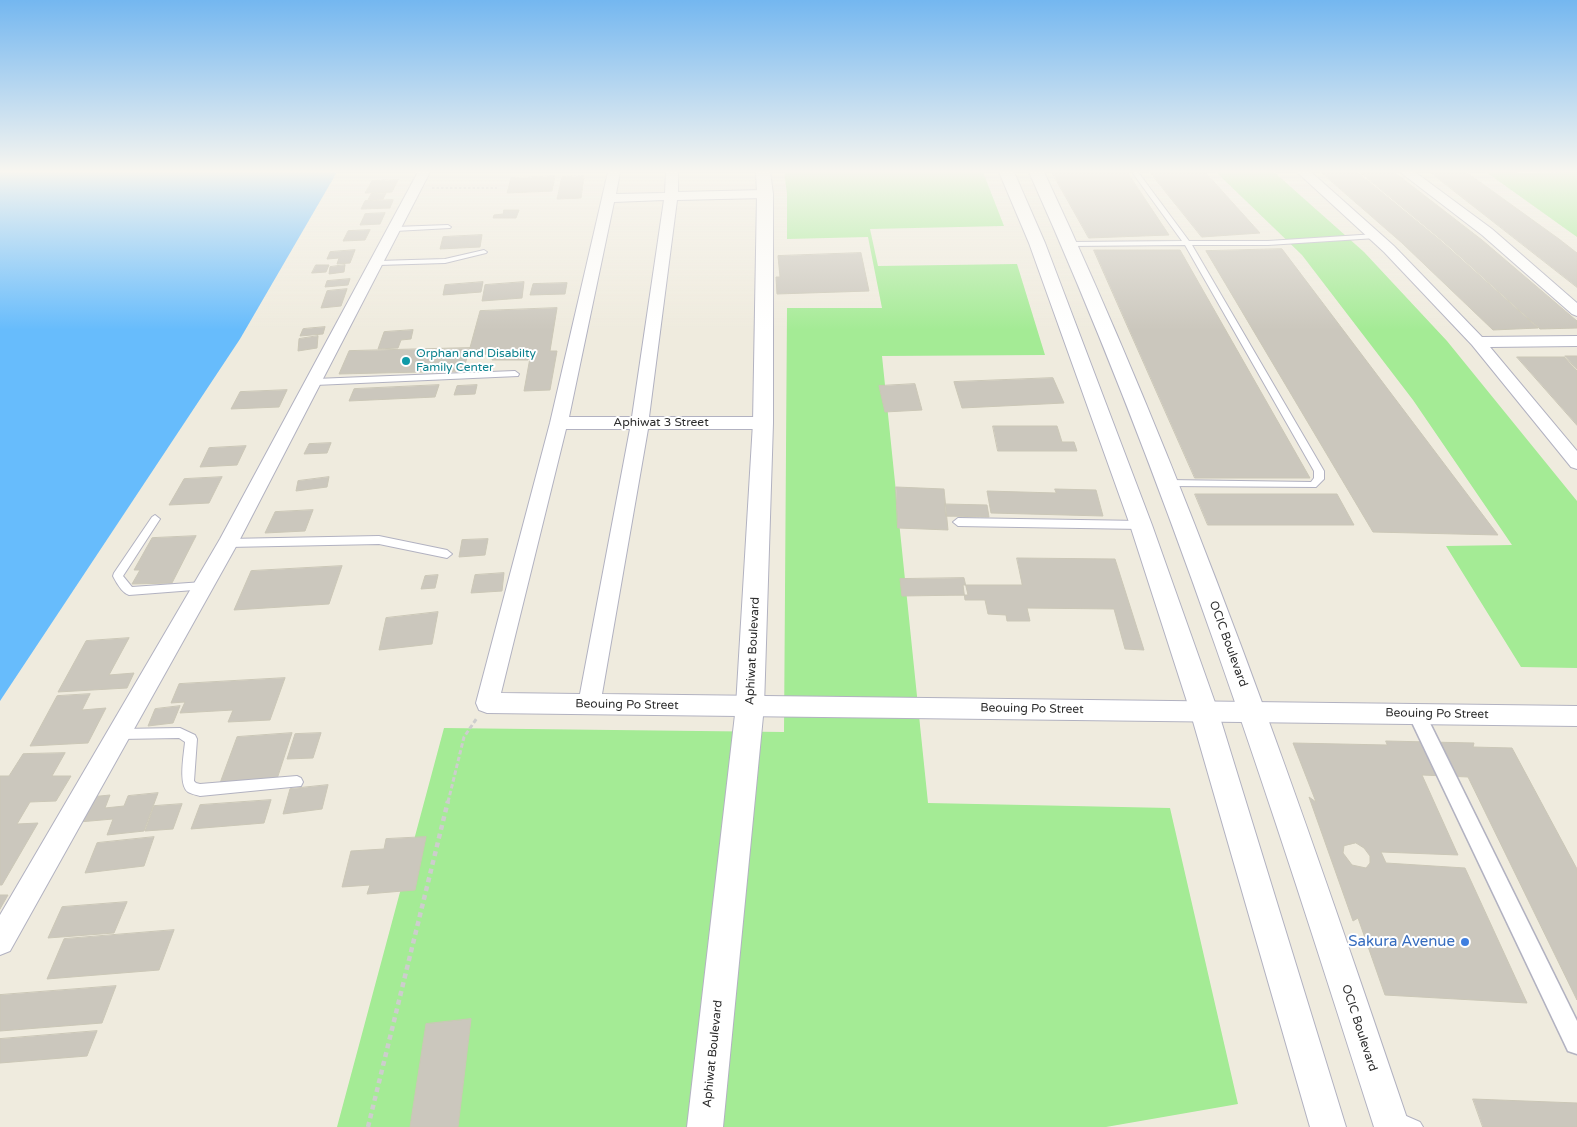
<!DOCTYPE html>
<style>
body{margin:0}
canvas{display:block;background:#efebde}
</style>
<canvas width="1577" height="1127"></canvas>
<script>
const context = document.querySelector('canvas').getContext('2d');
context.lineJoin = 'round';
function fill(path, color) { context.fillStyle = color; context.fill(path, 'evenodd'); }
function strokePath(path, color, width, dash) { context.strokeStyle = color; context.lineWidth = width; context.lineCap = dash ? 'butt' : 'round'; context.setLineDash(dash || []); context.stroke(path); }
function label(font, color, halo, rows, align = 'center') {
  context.font = font + ' "Varela Round",sans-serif'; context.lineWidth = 4; context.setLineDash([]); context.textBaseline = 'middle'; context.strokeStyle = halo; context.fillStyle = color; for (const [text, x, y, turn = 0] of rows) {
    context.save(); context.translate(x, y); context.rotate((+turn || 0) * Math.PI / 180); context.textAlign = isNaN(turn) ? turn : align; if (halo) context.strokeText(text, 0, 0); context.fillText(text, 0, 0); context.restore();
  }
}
const green = new Path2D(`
 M 784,172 L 983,172 L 1004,226 L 870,229 L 878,266 L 1017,264 L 1045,355 L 882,356 L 928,803 L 1170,808 L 1238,1104 L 1106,1127 L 337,1127 L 444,728 L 784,732 L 787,308 L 882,308 L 868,237 L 787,239 L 787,193 Z
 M 1216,172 L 1274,172 L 1364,252 L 1447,341 L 1577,501 L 1577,668 L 1521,667 L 1446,546 L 1512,545 L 1413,400 L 1302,255 Z
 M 1486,172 L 1577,173 L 1577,237 Z`);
const water = new Path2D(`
 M 0,172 L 337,172 L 240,339 L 0,701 Z`);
const building = new Path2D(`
 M 1052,172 L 1127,172 L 1169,235 L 1089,238 Z
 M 1150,172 L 1205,172 L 1260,233 L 1202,237 Z
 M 1321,172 L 1357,172 L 1441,241 L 1538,328 L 1493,330 L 1402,243 Z
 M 1360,172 L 1394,172 L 1482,240 L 1577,321 L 1577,328 L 1540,329 L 1444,242 Z
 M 1430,172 L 1466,172 L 1559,239 L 1577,253 L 1577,287 Z
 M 555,176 L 552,191 L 507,193 L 511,178 Z
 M 584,176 L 581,198 L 557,199 L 562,177 Z
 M 398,180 L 392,192 L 365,193 L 372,181 Z
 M 386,193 L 383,199 L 368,200 L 371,194 Z
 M 393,200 L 390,208 L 361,209 L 365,201 Z
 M 504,210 L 519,210 L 516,218 L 493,218 L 494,215 L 503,214 Z
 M 385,213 L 380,224 L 360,225 L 365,214 Z
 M 370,230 L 365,240 L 343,241 L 348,231 Z
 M 482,235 L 480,247 L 440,249 L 443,237 Z
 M 1282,249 L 1498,535 L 1373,532 L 1206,251 Z
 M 355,250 L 350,263 L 337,264 L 339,258 L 327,259 L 330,252 Z
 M 1094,250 L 1180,250 L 1310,478 L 1195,478 Z
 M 861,253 L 869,291 L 777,294 L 776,277 L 780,277 L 778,256 Z
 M 316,265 L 329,265 L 326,272 L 312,273 Z
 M 345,265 L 344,272 L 329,274 L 330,267 Z
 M 350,279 L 348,285 L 325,287 L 327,281 Z
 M 483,282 L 481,292 L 443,295 L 445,285 Z
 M 524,282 L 522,298 L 482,301 L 485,285 Z
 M 567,283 L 565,294 L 530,295 L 533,284 Z
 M 347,289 L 341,306 L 321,308 L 327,291 Z
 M 557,308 L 550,351 L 557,351 L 550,390 L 524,391 L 531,352 L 468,355 L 480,311 Z
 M 325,327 L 323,334 L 300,336 L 303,329 Z
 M 413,330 L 411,339 L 401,340 L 398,348 L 378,349 L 384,332 Z
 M 318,336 L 317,348 L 298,351 L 299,339 Z
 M 470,348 L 463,371 L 339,374 L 349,351 Z
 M 530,353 L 528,360 L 492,360 L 494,354 Z
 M 1565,356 L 1577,356 L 1577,369 Z
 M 1517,357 L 1564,357 L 1577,371 L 1577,425 Z
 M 1053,378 L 1064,403 L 962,408 L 954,382 Z
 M 915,384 L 922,410 L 885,412 L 879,386 Z
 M 439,385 L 435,397 L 349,401 L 354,389 Z
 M 477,385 L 475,394 L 454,395 L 457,386 Z
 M 287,390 L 279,407 L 231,409 L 240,392 Z
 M 993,426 L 1057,426 L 1062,442 L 1074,442 L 1077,451 L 998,451 Z
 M 331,443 L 327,453 L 304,454 L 309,444 Z
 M 246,446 L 237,465 L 200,467 L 209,448 Z
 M 222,477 L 209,503 L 169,505 L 184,479 Z
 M 329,477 L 327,487 L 296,491 L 298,481 Z
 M 896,487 L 944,489 L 948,530 L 898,528 Z
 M 1055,489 L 1096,490 L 1103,516 L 991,513 L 987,491 L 1056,493 Z
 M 1195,494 L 1337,494 L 1354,525 L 1208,525 Z
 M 945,504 L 987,505 L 989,517 L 946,516 Z
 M 313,510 L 305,531 L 265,533 L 275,512 Z
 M 196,536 L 172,583 L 132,584 L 140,570 L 134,570 L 152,538 Z
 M 488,539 L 485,555 L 459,557 L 462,540 Z
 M 1017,558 L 1115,559 L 1144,650 L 1125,649 L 1114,609 L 1027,608 L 1030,621 L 1007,621 L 1006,615 L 988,614 L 985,600 L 965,600 L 963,585 L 1022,585 Z
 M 342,566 L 329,604 L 234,610 L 251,571 Z
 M 504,573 L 502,591 L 471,593 L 475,575 Z
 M 438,575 L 435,588 L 421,589 L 425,576 Z
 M 964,578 L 968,595 L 902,596 L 900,579 Z
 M 438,612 L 432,644 L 379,650 L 386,618 Z
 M 129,638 L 109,675 L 134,673 L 127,688 L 58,692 L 86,641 Z
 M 285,678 L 270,720 L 228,722 L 233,710 L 180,713 L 185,702 L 171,703 L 179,684 Z
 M 90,694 L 82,710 L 106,708 L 88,743 L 30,746 L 57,696 Z
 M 180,706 L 173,723 L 148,726 L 155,709 Z
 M 292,733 L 277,779 L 220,783 L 237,737 Z
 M 321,733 L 313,758 L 287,759 L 295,734 Z
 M 1386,741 L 1474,743 L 1473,747 L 1512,748 L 1577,869 L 1577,1000 L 1468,777 L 1422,775 L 1458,855 L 1381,852 L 1386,863 L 1465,868 L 1527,1003 L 1385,995 L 1358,918 L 1353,921 L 1309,797 L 1316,802 L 1293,743 L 1387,745 ZM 1356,843 L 1364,848 L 1370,856 L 1370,863 L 1366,868 L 1352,865 L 1343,853 L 1344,846 Z
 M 65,753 L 52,776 L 71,776 L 56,801 L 30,802 L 17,824 L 38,823 L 2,885 L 0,885 L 0,776 L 9,776 L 23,754 Z
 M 328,785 L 322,809 L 283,814 L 290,789 Z
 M 158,793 L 144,831 L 107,835 L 113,819 L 79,822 L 90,797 L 110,795 L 105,808 L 124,806 L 128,796 Z
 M 271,800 L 264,823 L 191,829 L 200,805 Z
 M 182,804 L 173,829 L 145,831 L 154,806 Z
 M 154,837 L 144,866 L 85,873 L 97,843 Z
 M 426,837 L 415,890 L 367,894 L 370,885 L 342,887 L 351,851 L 384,849 L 386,839 Z
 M 0,895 L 8,895 L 0,909 Z
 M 127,902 L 114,933 L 48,938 L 62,907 Z
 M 174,930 L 159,970 L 47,979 L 64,939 Z
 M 116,986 L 102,1023 L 0,1031 L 0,995 Z
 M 471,1019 L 458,1127 L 410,1127 L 426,1024 Z
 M 97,1031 L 87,1056 L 0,1063 L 0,1039 Z
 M 1473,1099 L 1577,1103 L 1577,1127 L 1483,1127 Z`);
const pathFar2 = new Path2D(`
 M 432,188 L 497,188`);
const pathFar1 = new Path2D(`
 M 448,802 L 464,737 L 477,718`);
const path = new Path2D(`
 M 368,1127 L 448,801`);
const service = new Path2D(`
 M 1132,172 L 1138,172 L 1189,241 L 1268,241 L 1376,234 L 1379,236 L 1376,238 L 1268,245 L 1192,245 L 1324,471 L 1324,479 L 1316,487 L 1168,486 L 1163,483 L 1168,480 L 1311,482 L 1314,478 L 1314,471 L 1185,245 L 1070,246 L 1067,244 L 1070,242 L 1182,241 Z
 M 448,225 L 451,227 L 450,228 L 395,231 L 392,229 L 395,227 Z
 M 484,250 L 487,252 L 486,253 L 445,263 L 378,265 L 374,263 L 378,261 L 445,259 Z
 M 515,371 L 519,374 L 518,376 L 315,385 L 311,382 L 315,379 Z
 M 155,515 L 160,519 L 123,576 L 132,587 L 203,582 L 207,583 L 208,586 L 207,589 L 129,595 C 122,593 116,582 113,576 L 114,573 L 152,517 Z
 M 958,518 L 1141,521 L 1146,525 L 1141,529 L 958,526 L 953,522 Z
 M 379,536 L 447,550 L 452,554 L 447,558 L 379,544 L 228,547 L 223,543 L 228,539 Z
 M 180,728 L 195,735 L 197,739 L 194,781 L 196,783 L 200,784 L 297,776 L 301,778 L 303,782 L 301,786 L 200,796 C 197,795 191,794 188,792 C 178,785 184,754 185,742 L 179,738 L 120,739 L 116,738 L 114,734 L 116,730 L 120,729 Z
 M 1397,1112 L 1420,1122 L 1423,1127 L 1395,1127 L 1392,1125 L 1389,1120 L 1392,1115 Z`);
const pedestrian = new Path2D(`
 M 1417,706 L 1423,709 L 1577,1021 L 1577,1054 L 1568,1051 L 1408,714 L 1411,709 Z`);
const minor = new Path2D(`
 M 418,172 L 430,172 L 238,543 L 10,951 L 0,955 L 0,915 L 220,539 Z
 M 608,172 L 620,172 L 616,194 L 665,193 L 666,172 L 678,172 L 678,192 L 765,190 L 771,194 L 765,198 L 677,200 L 649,417 L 763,417 L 769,419 L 772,423 L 769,427 L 763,429 L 648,429 L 602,694 L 1577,706 L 1577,726 L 487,713 L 479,710 L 476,703 L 550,423 ZM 664,200 L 632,417 L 569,417 L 614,202 ZM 566,429 L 630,429 L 580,694 L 501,693 Z
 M 1297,172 L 1311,172 L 1394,246 L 1482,337 L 1577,336 L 1577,346 L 1490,347 L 1577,451 L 1577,469 L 1571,467 L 1472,345 L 1384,252 Z
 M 1400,172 L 1415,172 L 1492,229 L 1577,303 L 1577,316 L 1572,314 L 1482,235 Z`);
const tertiary = new Path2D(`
 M 756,172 L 770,172 L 773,194 L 773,423 L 764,706 L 723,1127 L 687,1127 L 736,706 L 753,423 L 757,194 Z
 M 999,172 L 1014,172 L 1045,243 L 1152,525 L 1218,711 L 1346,1127 L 1310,1127 L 1190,711 L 1130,525 L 1029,243 Z
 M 1029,172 L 1044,172 C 1189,481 1301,804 1410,1127 L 1374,1127 C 1271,804 1168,482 1029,172 Z`);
const markers = [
 [406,361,5,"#0f9aa8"],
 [1465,942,5,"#3f7fe0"]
];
const cultureNames = [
 ["Orphan and Disabilty",416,354],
 ["Family Center",416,368]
];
const streetNames = [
 ["Aphiwat 3 Street",661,423],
 ["OCIC Boulevard",1228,644,70],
 ["Aphiwat Boulevard",753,651,-87],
 ["Beouing Po Street",627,705,1],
 ["Beouing Po Street",1032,709,1],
 ["Beouing Po Street",1437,714,1],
 ["OCIC Boulevard",1359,1028,72],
 ["Aphiwat Boulevard",713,1054,-84]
];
const nearShopnames = [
 ["Sakura Avenue",1455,942]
];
fill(green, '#a4eb95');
fill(water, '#67bcfc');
fill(building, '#cbc7bd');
strokePath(building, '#cbc7b7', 1);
strokePath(service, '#b2b2c1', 2);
strokePath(pedestrian, '#b2b2c1', 3);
strokePath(minor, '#b2b2c1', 2);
strokePath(tertiary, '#b2b2c1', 2);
strokePath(pathFar2, '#cdcdcd', 2, [2.5, 2]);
strokePath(pathFar1, '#cdcdcd', 3, [4.5, 2.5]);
strokePath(path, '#cdcdcd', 4.5, [5, 4]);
fill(service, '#fff');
fill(pedestrian, '#fff');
fill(minor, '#fff');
fill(tertiary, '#fff');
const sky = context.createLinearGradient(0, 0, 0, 330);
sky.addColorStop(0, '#74b7f0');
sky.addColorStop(0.52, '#f8f6f0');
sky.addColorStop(1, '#f8f6f000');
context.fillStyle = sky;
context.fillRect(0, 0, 1577, 330);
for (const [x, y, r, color] of markers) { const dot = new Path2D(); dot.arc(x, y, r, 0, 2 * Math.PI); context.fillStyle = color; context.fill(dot); strokePath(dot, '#fff', 2); }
label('12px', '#0d838f', '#fff', cultureNames, 'left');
label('12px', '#2d2d2d', '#fff', streetNames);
label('15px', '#366cbe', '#fff', nearShopnames, 'right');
</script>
